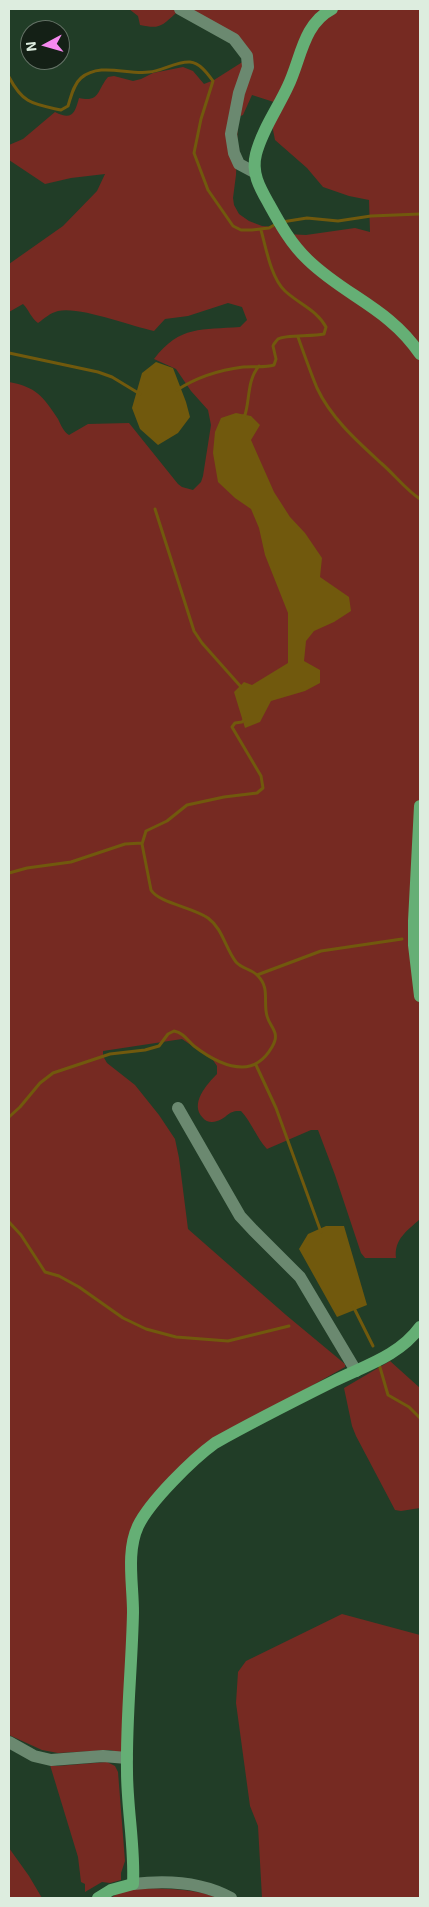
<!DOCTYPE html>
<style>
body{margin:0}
#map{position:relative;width:429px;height:1907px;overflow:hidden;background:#213d27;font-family:"Exo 2",sans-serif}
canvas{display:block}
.frame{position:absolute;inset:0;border:10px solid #ddeddf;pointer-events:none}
.north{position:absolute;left:20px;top:20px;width:50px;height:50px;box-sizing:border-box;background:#142016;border:1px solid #647266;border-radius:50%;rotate:264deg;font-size:14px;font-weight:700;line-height:20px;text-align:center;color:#ddeddf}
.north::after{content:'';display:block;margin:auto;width:18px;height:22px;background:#f589ef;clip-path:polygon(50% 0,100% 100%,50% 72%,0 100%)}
</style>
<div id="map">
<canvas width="429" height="1907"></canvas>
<div class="frame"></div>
<div class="north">N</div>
</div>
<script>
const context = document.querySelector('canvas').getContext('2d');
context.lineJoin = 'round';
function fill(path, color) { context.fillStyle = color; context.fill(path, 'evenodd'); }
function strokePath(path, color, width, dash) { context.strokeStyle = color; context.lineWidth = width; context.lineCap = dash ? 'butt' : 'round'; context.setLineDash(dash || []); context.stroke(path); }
const green = new Path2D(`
 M 129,9 L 420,9 L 420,1219 C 407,1231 394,1239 396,1258 L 365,1258 L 361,1253 L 335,1175 L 318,1130 L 311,1130 L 267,1149 C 256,1137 252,1123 241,1111 C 227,1110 228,1118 217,1121 C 212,1123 206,1122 203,1118 C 189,1104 207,1084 217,1074 L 217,1066 L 213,1060 L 182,1039 L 103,1051 L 103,1056 L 107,1063 L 135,1085 L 159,1115 L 175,1139 L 179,1158 L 188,1229 L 286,1315 L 345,1364 L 345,1367 L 306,1389 L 201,1456 L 140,1526 L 133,1557 L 129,1765 L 114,1751 L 110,1750 L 58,1753 L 42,1750 L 9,1735 L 9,382 C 36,387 43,396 58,419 C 61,425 63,431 69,435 L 88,424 L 129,423 L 178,484 L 182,487 L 193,490 L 201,482 L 203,476 L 211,425 L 208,410 L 191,391 L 176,369 L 154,359 C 180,325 202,330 240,327 L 247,320 L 242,307 L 228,303 L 188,316 L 165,319 L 154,331 C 131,326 79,306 58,311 C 50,313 45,318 38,323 C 31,318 29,310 23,304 L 9,312 L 9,264 L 63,226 L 97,191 L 105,174 L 71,178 L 45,184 L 9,160 L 9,145 L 23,139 L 55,112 C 72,121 75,113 79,98 C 100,103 97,90 108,77 L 114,76 L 133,81 L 141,79 L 153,73 L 183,67 L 193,71 L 204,84 L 214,80 L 244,61 L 240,47 L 176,13 C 161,27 159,29 140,25 L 138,16 ZM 252,95 L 280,104 L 272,125 L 275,140 L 307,168 L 323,187 L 349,196 L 369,200 L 370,232 L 355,228 L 306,235 L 286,234 L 275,227 L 262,226 L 249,221 L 239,214 L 234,205 L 233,198 L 236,175 L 238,117 L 243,115 Z
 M 390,1361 L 420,1388 L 420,1508 L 401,1511 L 395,1510 L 356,1436 L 352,1426 L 344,1388 Z
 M 342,1614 L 420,1635 L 420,1898 L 262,1898 L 258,1826 L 250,1806 L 236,1703 L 238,1672 L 246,1661 Z
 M 107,1762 L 115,1766 L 118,1772 L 125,1861 L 121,1873 L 121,1880 L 110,1883 L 102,1882 L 85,1892 L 85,1884 L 81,1882 L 78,1857 L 50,1765 L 57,1766 Z
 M 9,1848 L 29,1876 L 42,1898 L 9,1898 Z
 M 129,1888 C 158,1889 191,1887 218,1898 L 110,1898 Z`);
const water = new Path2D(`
 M 156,362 L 173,368 L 186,402 L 190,417 L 178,433 L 158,445 L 140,429 L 132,408 L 142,373 Z
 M 236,413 L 251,416 L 260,425 L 251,440 L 274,492 L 290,517 L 305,533 L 322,558 L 320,577 L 349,597 L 351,611 L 334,622 L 314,631 L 306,641 L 304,661 L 320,670 L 320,683 L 305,691 L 271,701 L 260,722 L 245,728 L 234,692 L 244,682 L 252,685 L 288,663 L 288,613 L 265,555 L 259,528 L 251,509 L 235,498 L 218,482 L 213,453 L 215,432 L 221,418 Z
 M 326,1226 L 344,1226 L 367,1305 L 337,1317 L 299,1249 L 308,1234 Z`);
const stream = new Path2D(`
 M 9,77 C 23,104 33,104 61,110 L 68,106 C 71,97 73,85 81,78 C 100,62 127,75 149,72 C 162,71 177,61 190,62 C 200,63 207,73 213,81 L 201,119 L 194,153 L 208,190 L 233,226 L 241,230 L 252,230 L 269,228 L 276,224
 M 282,222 L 307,218 L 338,221 L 371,216 L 420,214
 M 298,337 C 304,354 310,371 317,388 C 331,418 357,441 381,463 C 395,475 405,489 420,499
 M 9,353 L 98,372 L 112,377 L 140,394
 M 177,390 C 197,377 220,370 243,367 C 254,366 265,368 274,365 L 276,359 L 273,346 C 273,345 277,340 278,339 C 285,334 313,337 324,334 L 326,327 C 317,310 299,304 285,291 C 271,278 266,248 261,230
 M 243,416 L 245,415 C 250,399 247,380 259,366
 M 155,509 L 194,631 L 202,643 L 242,688
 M 9,873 L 27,868 L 71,862 L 125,844 L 142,843
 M 257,975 L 321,951 L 402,939
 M 256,1065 L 276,1108 L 321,1232
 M 9,1117 L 20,1107 L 40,1083 L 53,1073 L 110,1054 L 145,1050 L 159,1046 L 168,1034 L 174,1031 C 184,1033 187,1040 194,1046 C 207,1056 226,1067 242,1067 C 256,1067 265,1059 272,1047 C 281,1032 270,1028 267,1016 C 263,1002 270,988 258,976 C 252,969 242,969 236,962 C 225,948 223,929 208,918 C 192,907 159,903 151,890 L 142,844 L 146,831 L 167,821 L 187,805 L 224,797 L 257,793 L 263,788 L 261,776 L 232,727 L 235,723 L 242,722 L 245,719
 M 9,1222 L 21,1235 L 45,1272 L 59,1276 L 79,1287 L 123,1318 L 146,1329 L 176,1337 L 228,1341 L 289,1326
 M 353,1306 L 373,1346
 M 379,1364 L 388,1395 L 409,1407 L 420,1418`);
const minor = new Path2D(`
 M 180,9 L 234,39 L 247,56 L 248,67 L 239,93 L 231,134 L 234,153 L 239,164 L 254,172
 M 178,1108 L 240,1216 L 253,1230 L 300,1277 L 356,1371
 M 9,1742 L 34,1756 L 51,1760 L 103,1756 L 127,1758
 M 133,1884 C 166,1880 202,1882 231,1898`);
const major = new Path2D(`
 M 332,9 C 303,24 301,59 288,86 C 278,108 262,130 256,154 C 251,173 260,188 269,204 C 280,224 291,244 308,260 C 345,296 389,308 420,354
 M 420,806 L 414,921 L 414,945 L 420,996
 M 98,1898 L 111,1890 L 133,1884 C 135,1847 127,1809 127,1771 C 126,1718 132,1665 133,1612 C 133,1584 126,1552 138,1526 C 150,1501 193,1459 215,1443 C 254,1421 294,1401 334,1381 C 364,1366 399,1356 420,1327`);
fill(green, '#762a22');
fill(water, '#71590d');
strokePath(stream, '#71590d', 3);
strokePath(minor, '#6b8970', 12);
strokePath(major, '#65af75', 12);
</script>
